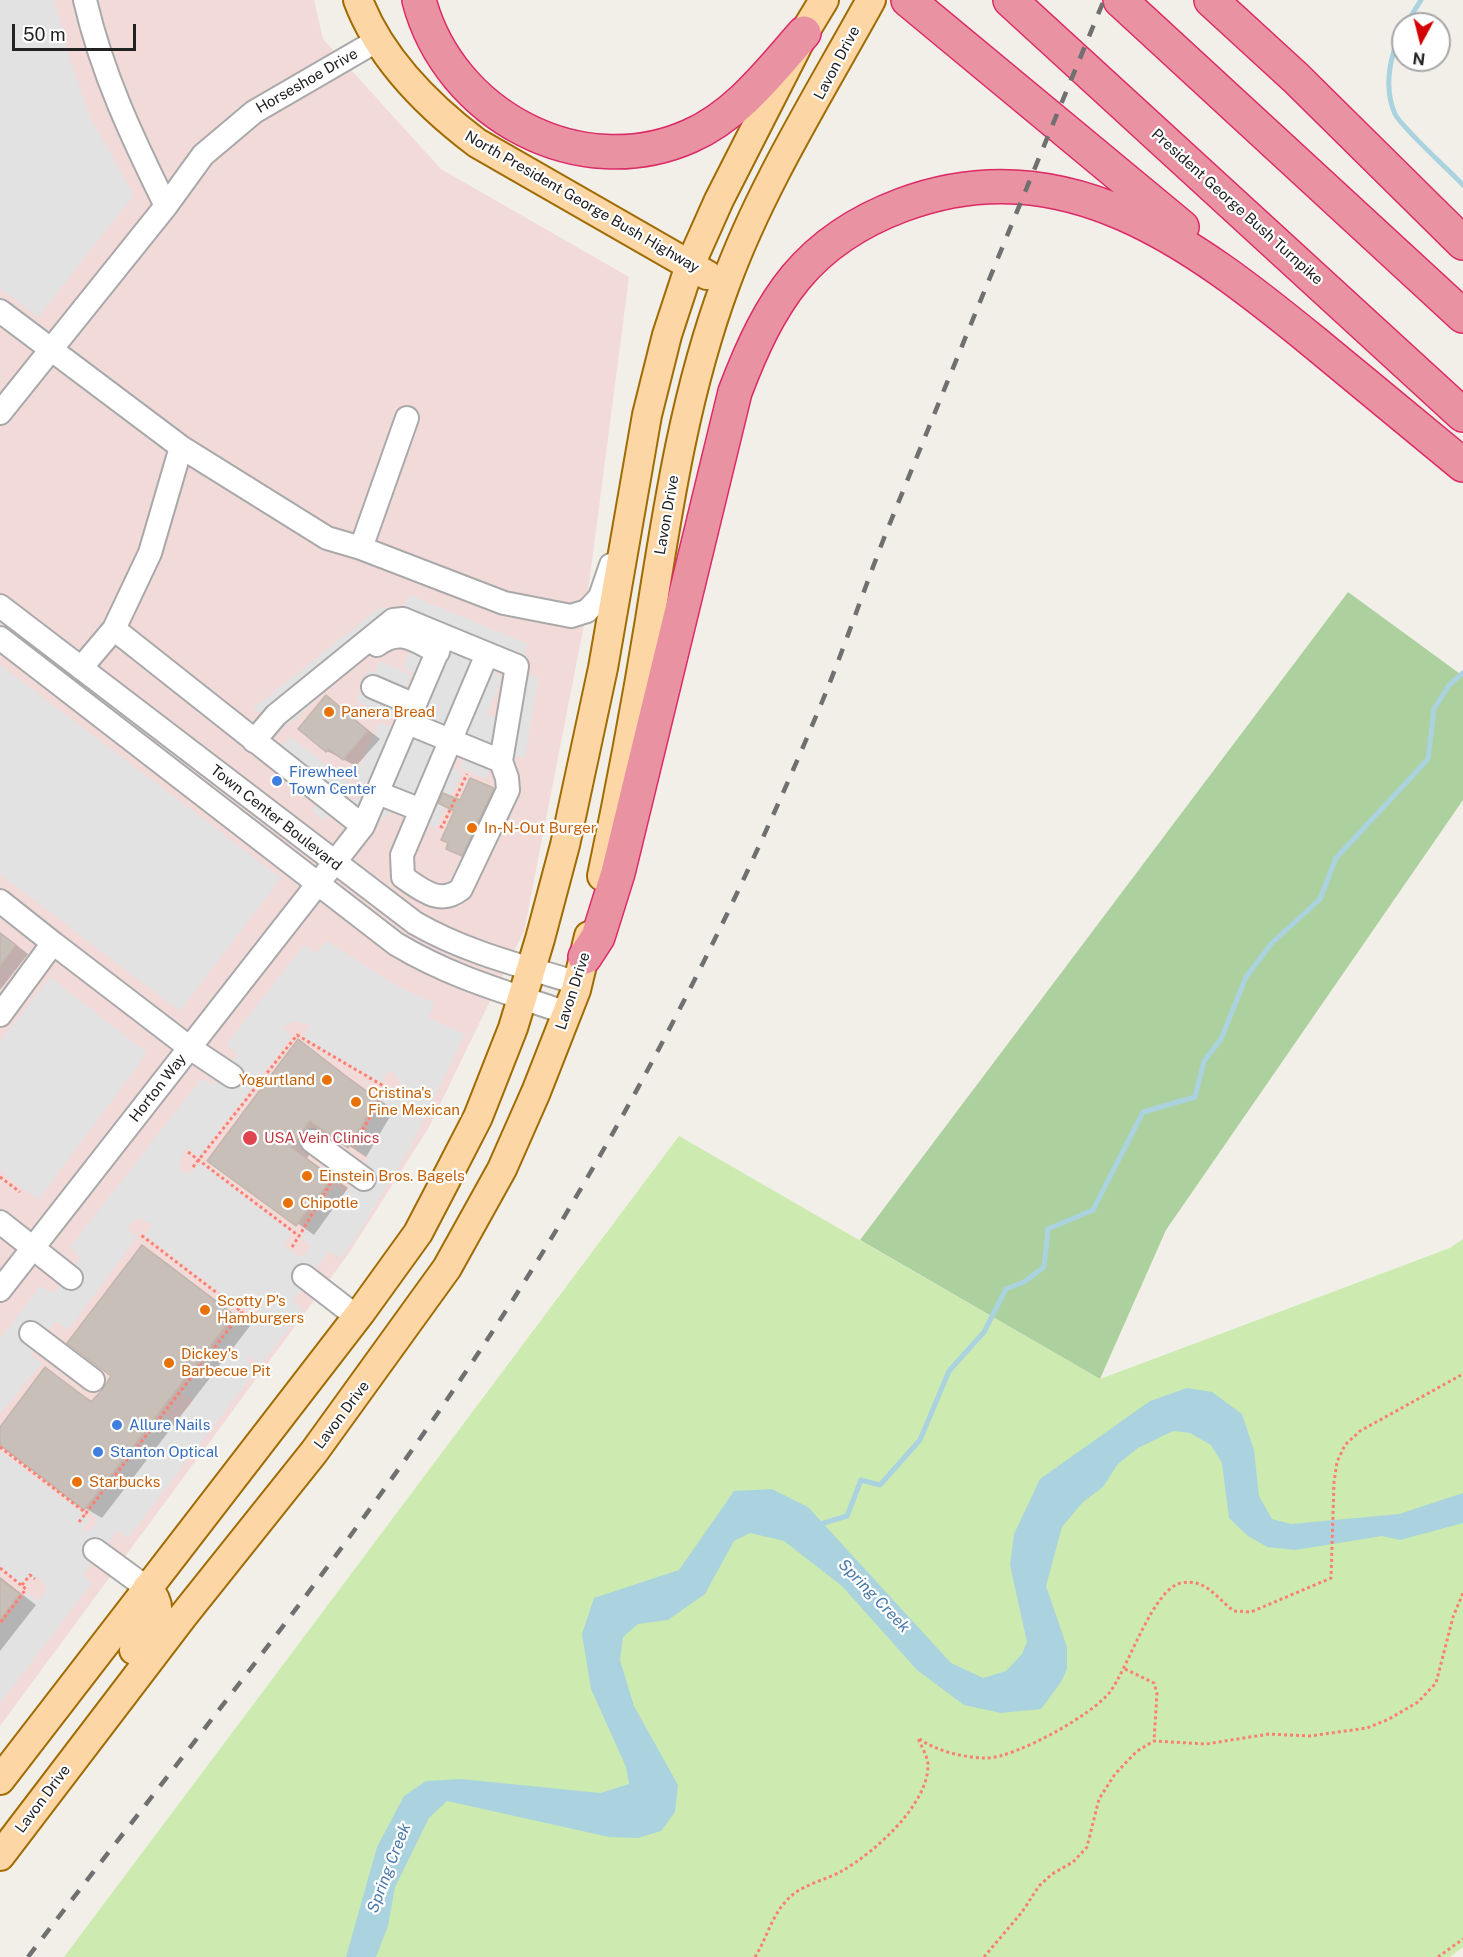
<!DOCTYPE html>
<style>
body{margin:0}
#map{position:relative;width:1463px;height:1957px;overflow:hidden;background:#f2efe9;font-family:"Public Sans",sans-serif}
canvas{display:block}
.north{position:absolute;left:1391px;top:12px;width:60px;height:60px;box-sizing:border-box;background:#fff;border:2px solid #a7a7a7;border-radius:50%;rotate:187deg;font-size:16px;font-weight:700;line-height:24px;text-align:center;color:#222}
.north::after{content:'';display:block;margin:auto;width:21px;height:27px;background:#d40000;clip-path:polygon(50% 0,100% 100%,50% 72%,0 100%)}
.scale{position:absolute;left:12px;top:24px;width:124px;height:27px;box-sizing:border-box;border:3px solid #222;border-top:0;padding-left:8px;font-size:18px;line-height:21px;white-space:nowrap;color:#222;-webkit-text-stroke:4px #fff;paint-order:stroke}
</style>
<div id="map">
<canvas width="1463" height="1957"></canvas>
<div class="north">N</div>
<div class="scale">50 m</div>
</div>
<script>
const context = document.querySelector('canvas').getContext('2d');
context.lineJoin = 'round';
function fill(path, color) { context.fillStyle = color; context.fill(path, 'evenodd'); }
function strokePath(path, color, width, dash) { context.strokeStyle = color; context.lineWidth = width; context.lineCap = dash ? 'butt' : 'round'; context.setLineDash(dash || []); context.stroke(path); }
function label(font, color, halo, rows, align = 'center') {
  context.font = font + ' "Public Sans",sans-serif'; context.lineWidth = 4.5; context.setLineDash([]); context.textBaseline = 'middle'; context.strokeStyle = halo; context.fillStyle = color; for (const [text, x, y, turn = 0] of rows) {
    context.save(); context.translate(x, y); context.rotate((+turn || 0) * Math.PI / 180); context.textAlign = isNaN(turn) ? turn : align; if (halo) context.strokeText(text, 0, 0); context.fillText(text, 0, 0); context.restore();
  }
}
const commercial = new Path2D(`
 M 0,0 L 314,0 L 323,39 L 441,169 L 629,277 L 583,630 L 524,931 L 429,1127 L 349,1253 L 0,1726 Z`);
const grass = new Path2D(`
 M 679,1136 L 1100,1379 L 1450,1248 L 1463,1239 L 1463,1947 L 1450,1957 L 64,1957 Z`);
const forest = new Path2D(`
 M 1348,592 L 1463,676 L 1463,800 L 1166,1230 L 1100,1379 L 860,1240 Z`);
const parking = new Path2D(`
 M 0,0 L 54,0 L 72,66 L 92,121 L 134,195 L 38,317 L 0,288 Z
 M 410,595 L 528,644 L 524,656 L 526,657 L 524,674 L 539,677 L 525,758 L 512,756 L 491,767 L 486,779 L 461,768 L 464,754 L 452,759 L 450,767 L 462,772 L 436,828 L 392,813 L 383,818 L 368,840 L 333,810 L 325,821 L 311,811 L 319,801 L 252,724 L 264,718 L 264,713 L 251,710 L 380,607 L 402,609 ZM 387,641 L 411,648 L 403,667 L 415,674 L 408,688 L 406,687 L 411,675 L 380,661 L 374,673 L 367,671 L 356,701 L 392,716 L 397,706 L 399,710 L 391,727 L 379,722 L 354,779 L 366,784 L 363,794 L 359,799 L 352,800 L 346,796 L 354,786 L 290,737 L 281,747 L 275,742 L 272,736 L 277,729 L 295,720 L 326,689 ZM 495,668 L 507,674 L 499,719 L 487,714 L 502,677 L 492,672 Z
 M 0,665 L 281,878 L 180,1011 L 0,874 Z
 M 327,941 L 397,986 L 434,1003 L 428,1018 L 465,1034 L 411,1146 L 358,1235 L 341,1258 L 329,1251 L 293,1301 L 303,1310 L 260,1366 L 251,1357 L 248,1358 L 248,1363 L 258,1368 L 128,1538 L 117,1531 L 83,1575 L 92,1583 L 0,1703 L 0,1627 L 27,1593 L 38,1601 L 44,1593 L 46,1586 L 39,1578 L 36,1579 L 31,1576 L 22,1585 L 0,1566 L 0,1451 L 90,1519 L 81,1530 L 90,1530 L 99,1520 L 88,1511 L 164,1415 L 175,1422 L 192,1403 L 192,1400 L 181,1392 L 242,1314 L 254,1322 L 259,1309 L 258,1305 L 249,1298 L 240,1309 L 145,1235 L 153,1224 L 138,1218 L 126,1228 L 137,1237 L 68,1330 L 55,1321 L 32,1351 L 32,1356 L 42,1363 L 0,1414 L 0,1339 L 40,1286 L 54,1293 L 80,1258 L 70,1247 L 201,1079 L 214,1084 L 237,1054 L 226,1045 L 304,945 L 316,953 ZM 293,1021 L 310,1025 L 303,1037 L 350,1065 L 382,1082 L 389,1070 L 396,1075 L 401,1084 L 398,1095 L 388,1090 L 356,1150 L 368,1157 L 347,1193 L 335,1186 L 300,1238 L 311,1246 L 303,1256 L 298,1256 L 283,1244 L 292,1233 L 200,1163 L 189,1173 L 181,1171 L 180,1168 L 181,1157 L 187,1149 L 199,1157 L 265,1071 L 292,1035 L 283,1027 Z
 M 50,977 L 147,1053 L 38,1200 L 0,1171 L 0,1041 Z`);
const water = new Path2D(`
 M 1187,1388 L 1212,1392 L 1242,1414 L 1254,1450 L 1259,1496 L 1272,1519 L 1291,1524 L 1399,1514 L 1463,1493 L 1463,1523 L 1400,1540 L 1382,1536 L 1295,1550 L 1267,1547 L 1248,1536 L 1229,1518 L 1222,1463 L 1211,1445 L 1190,1433 L 1173,1431 L 1138,1448 L 1118,1464 L 1103,1487 L 1083,1502 L 1062,1527 L 1046,1586 L 1067,1647 L 1067,1669 L 1061,1682 L 1041,1709 L 1001,1713 L 964,1705 L 917,1670 L 842,1586 L 784,1541 L 750,1533 L 734,1541 L 705,1594 L 668,1620 L 638,1624 L 623,1637 L 620,1660 L 634,1706 L 678,1785 L 675,1812 L 661,1831 L 638,1838 L 609,1837 L 447,1801 L 429,1818 L 395,1887 L 388,1926 L 376,1957 L 346,1957 L 377,1847 L 404,1796 L 426,1781 L 461,1779 L 600,1793 L 629,1784 L 626,1767 L 591,1689 L 582,1634 L 594,1598 L 679,1570 L 734,1491 L 772,1489 L 808,1507 L 951,1663 L 983,1678 L 1006,1671 L 1022,1654 L 1027,1642 L 1010,1565 L 1014,1534 L 1040,1479 L 1150,1401 Z`);
const shadow = new Path2D(`
 M 326,697 L 380,739 L 356,766 L 327,751 Z
 M 493,789 L 506,796 L 475,862 L 460,855 L 461,802 Z
 M 0,932 L 28,954 L 0,990 Z
 M 298,1041 L 394,1110 L 366,1157 L 327,1131 L 307,1158 L 348,1188 L 314,1235 L 210,1161 Z
 M 142,1247 L 159,1257 L 250,1326 L 102,1518 L 85,1508 L 0,1444 L 0,1429 L 46,1369 L 93,1402 L 113,1376 Z
 M 0,1577 L 36,1605 L 0,1651 Z`);
const stream = new Path2D(`
 M 1406,24 L 1421,0
 M 1403,29 C 1390,54 1383,87 1395,114 C 1402,128 1450,171 1463,185
 M 817,1525 L 847,1516 L 861,1480 L 880,1485 L 920,1440 L 949,1371 L 984,1332 L 1006,1289 L 1024,1282 L 1044,1267 L 1048,1229 L 1093,1210 L 1143,1112 L 1195,1097 L 1204,1061 L 1221,1039 L 1246,977 L 1271,944 L 1320,899 L 1336,858 L 1428,759 L 1434,709 L 1449,685 L 1463,673`);
const building = new Path2D(`
 M 326,695 L 368,731 L 343,760 L 329,749 L 326,752 L 298,729 Z
 M 470,778 L 494,788 L 462,856 L 446,849 L 448,843 L 441,840 L 454,811 L 438,803 L 443,793 L 460,800 Z
 M 0,933 L 16,945 L 0,966 Z
 M 298,1039 L 377,1100 L 348,1148 L 310,1121 L 291,1147 L 332,1178 L 296,1226 L 207,1161 Z
 M 142,1245 L 234,1315 L 84,1510 L 0,1445 L 0,1427 L 45,1367 L 91,1402 L 103,1389 L 111,1376 L 67,1343 Z
 M 0,1579 L 20,1594 L 0,1620 Z`);
const path = new Path2D(`
 M 440,826 L 442,827 L 467,774
 M 188,1152 L 299,1236 L 333,1179
 M 193,1167 L 297,1035 L 387,1088 L 352,1148
 M 0,1177 L 20,1192
 M 292,1247 L 299,1236
 M 0,1447 L 86,1513 L 242,1312 L 141,1235
 M 79,1522 L 86,1513
 M 0,1568 L 26,1589 L 0,1623
 M 22,1585 L 30,1575 L 35,1579
 M 1125,1669 L 1154,1683 L 1157,1693 L 1154,1741
 M 755,1957 C 767,1938 772,1914 789,1898 C 803,1884 826,1880 842,1871 C 875,1852 929,1804 928,1764 C 927,1755 921,1746 918,1738 C 936,1751 964,1758 987,1758 C 1017,1757 1092,1715 1110,1692 C 1129,1666 1153,1589 1181,1583 C 1206,1578 1216,1598 1234,1611 L 1251,1612 L 1331,1578 L 1334,1482 L 1337,1462 L 1345,1445 L 1360,1431 L 1463,1374
 M 984,1957 L 1022,1912 L 1039,1886 L 1052,1874 L 1073,1862 L 1087,1847 L 1099,1799 L 1115,1774 L 1137,1751 L 1154,1741 L 1206,1744 L 1269,1734 L 1310,1736 L 1367,1728 L 1389,1719 L 1418,1702 L 1436,1683 L 1453,1617 L 1463,1593
 M 1438,1957 L 1463,1939`);
const minor = new Path2D(`
 M 85,0 C 102,74 133,139 166,206
 M 0,311 L 181,447 L 150,553 L 114,629
 M 0,413 L 166,206 L 203,155 L 254,112 L 378,40
 M 181,447 L 327,538 L 361,548 L 504,603 L 571,616 L 587,611 L 600,597 L 611,565
 M 361,548 L 407,418
 M 0,606 L 415,923 C 465,952 522,966 578,983
 M 0,638 L 396,944 C 453,978 506,992 567,1013
 M 377,645 C 400,627 415,641 438,652
 M 81,668 L 114,629 L 363,826
 M 373,687 L 415,705
 M 408,723 L 501,761
 M 254,741 L 276,715 L 393,620 L 403,619 L 444,636
 M 378,793 L 421,810 L 487,654
 M 0,901 L 53,943
 M 0,1015 L 53,943 L 190,1048 L 232,1076
 M 312,1141 L 364,1179
 M 0,1222 L 71,1278
 M 304,1276 L 357,1317
 M 0,1290 L 363,826 L 444,636 L 517,666 L 501,761 L 507,778 L 508,790 L 461,889 C 440,906 422,890 403,877 L 402,855 L 421,810
 M 31,1333 L 93,1380
 M 95,1550 L 147,1588`);
const major = new Path2D(`
 M 358,0 C 380,58 428,106 477,143 L 707,275
 M 602,876 C 620,791 636,706 650,620 C 668,507 685,393 725,285 C 760,188 821,91 871,0
 M 134,1650 C 149,1629 170,1612 147,1588
 M 0,1780 L 361,1312 L 418,1233 L 442,1187 L 478,1117 L 513,1028 L 540,939 L 565,845 L 603,668 L 647,415 L 667,335 L 690,265 L 719,200 L 804,33 L 824,0
 M 0,1856 L 183,1616 L 314,1452 L 447,1268 L 502,1169 L 536,1092 L 576,990 L 589,936`);
const highway = new Path2D(`
 M 419,0 C 449,115 580,185 690,136 C 738,115 771,70 804,33
 M 908,0 L 1182,227
 M 1010,0 L 1463,415
 M 1120,0 L 1463,316
 M 1211,0 L 1296,78 L 1463,243
 M 585,957 L 598,937 L 618,873 L 735,392 C 770,300 806,241 902,205 C 1065,144 1195,245 1314,342 C 1364,383 1413,424 1463,465`);
const rail = new Path2D(`
 M 28,1957 C 215,1712 413,1473 570,1207 C 666,1046 750,875 822,702 C 845,646 864,589 886,533 C 958,355 1031,177 1104,0`);
const markers = [
 [329,712,6,"#e8710a"],
 [277,781,6,"#3f7fe0"],
 [472,828,6,"#e8710a"],
 [327,1080,6,"#e8710a"],
 [356,1102,6,"#e8710a"],
 [250,1138,8,"#e0444e"],
 [307,1176,6,"#e8710a"],
 [288,1203,6,"#e8710a"],
 [205,1310,6,"#e8710a"],
 [169,1363,6,"#e8710a"],
 [117,1425,6,"#3f7fe0"],
 [98,1452,6,"#3f7fe0"],
 [77,1482,6,"#e8710a"]
];
const streetNames = [
 ["Lavon Drive",837,63,-62],
 ["Horseshoe Drive",307,81,-30],
 ["North President George Bush Highway",582,202,30],
 ["President George Bush Turnpike",1237,207,42],
 ["Lavon Drive",667,515,-80],
 ["Town Center Boulevard",276,818,38],
 ["Lavon Drive",573,991,-72],
 ["Horton Way",158,1088,-52],
 ["Lavon Drive",342,1415,-53],
 ["Lavon Drive",43,1799,-53]
];
const foodNames = [
 ["Panera Bread",341,712],
 ["In-N-Out Burger",484,828],
 ["Yogurtland",315,1080,"right"],
 ["Cristina's",368,1093],
 ["Fine Mexican",368,1110],
 ["Einstein Bros. Bagels",319,1176],
 ["Chipotle",300,1203],
 ["Scotty P's",217,1301],
 ["Hamburgers",217,1318],
 ["Dickey's",181,1354],
 ["Barbecue Pit",181,1371],
 ["Starbucks",89,1482]
];
const shopNames = [
 ["Firewheel",289,772],
 ["Town Center",289,789],
 ["Allure Nails",129,1425],
 ["Stanton Optical",110,1452]
];
const healthNames = [
 ["USA Vein Clinics",264,1138]
];
const waterNames = [
 ["Spring Creek",874,1596,46],
 ["Spring Creek",389,1868,-69]
];
fill(commercial, '#f2dad9');
fill(grass, '#cdebb0');
fill(forest, '#add19e');
fill(parking, '#e2e2e2');
fill(water, '#aad3df');
fill(shadow, '#0003');
strokePath(stream, '#aad3df', 5);
fill(building, '#c7bfb8');
strokePath(building, '#c4b6ab', 1.5);
strokePath(minor, '#a9a9a9', 26);
strokePath(major, '#a06b00', 32);
strokePath(highway, '#dc2a67', 36);
strokePath(path, '#fa8072', 3, [3, 3]);
strokePath(minor, '#fff', 22);
strokePath(major, '#fcd6a4', 28);
strokePath(highway, '#e892a2', 33);
strokePath(rail, '#707070', 4.5, [12, 12]);
for (const [x, y, r, color] of markers) { const dot = new Path2D(); dot.arc(x, y, r, 0, 2 * Math.PI); context.fillStyle = color; context.fill(dot); strokePath(dot, '#fff', 2); }
label('15px', '#222', '#fff', streetNames);
label('15px', '#c56008', '#fff', foodNames, 'left');
label('15px', '#366cbe', '#fff', shopNames, 'left');
label('15px', '#be3a42', '#fff', healthNames, 'left');
label('italic 16px', '#4a7aab', '#fff', waterNames);
</script>
